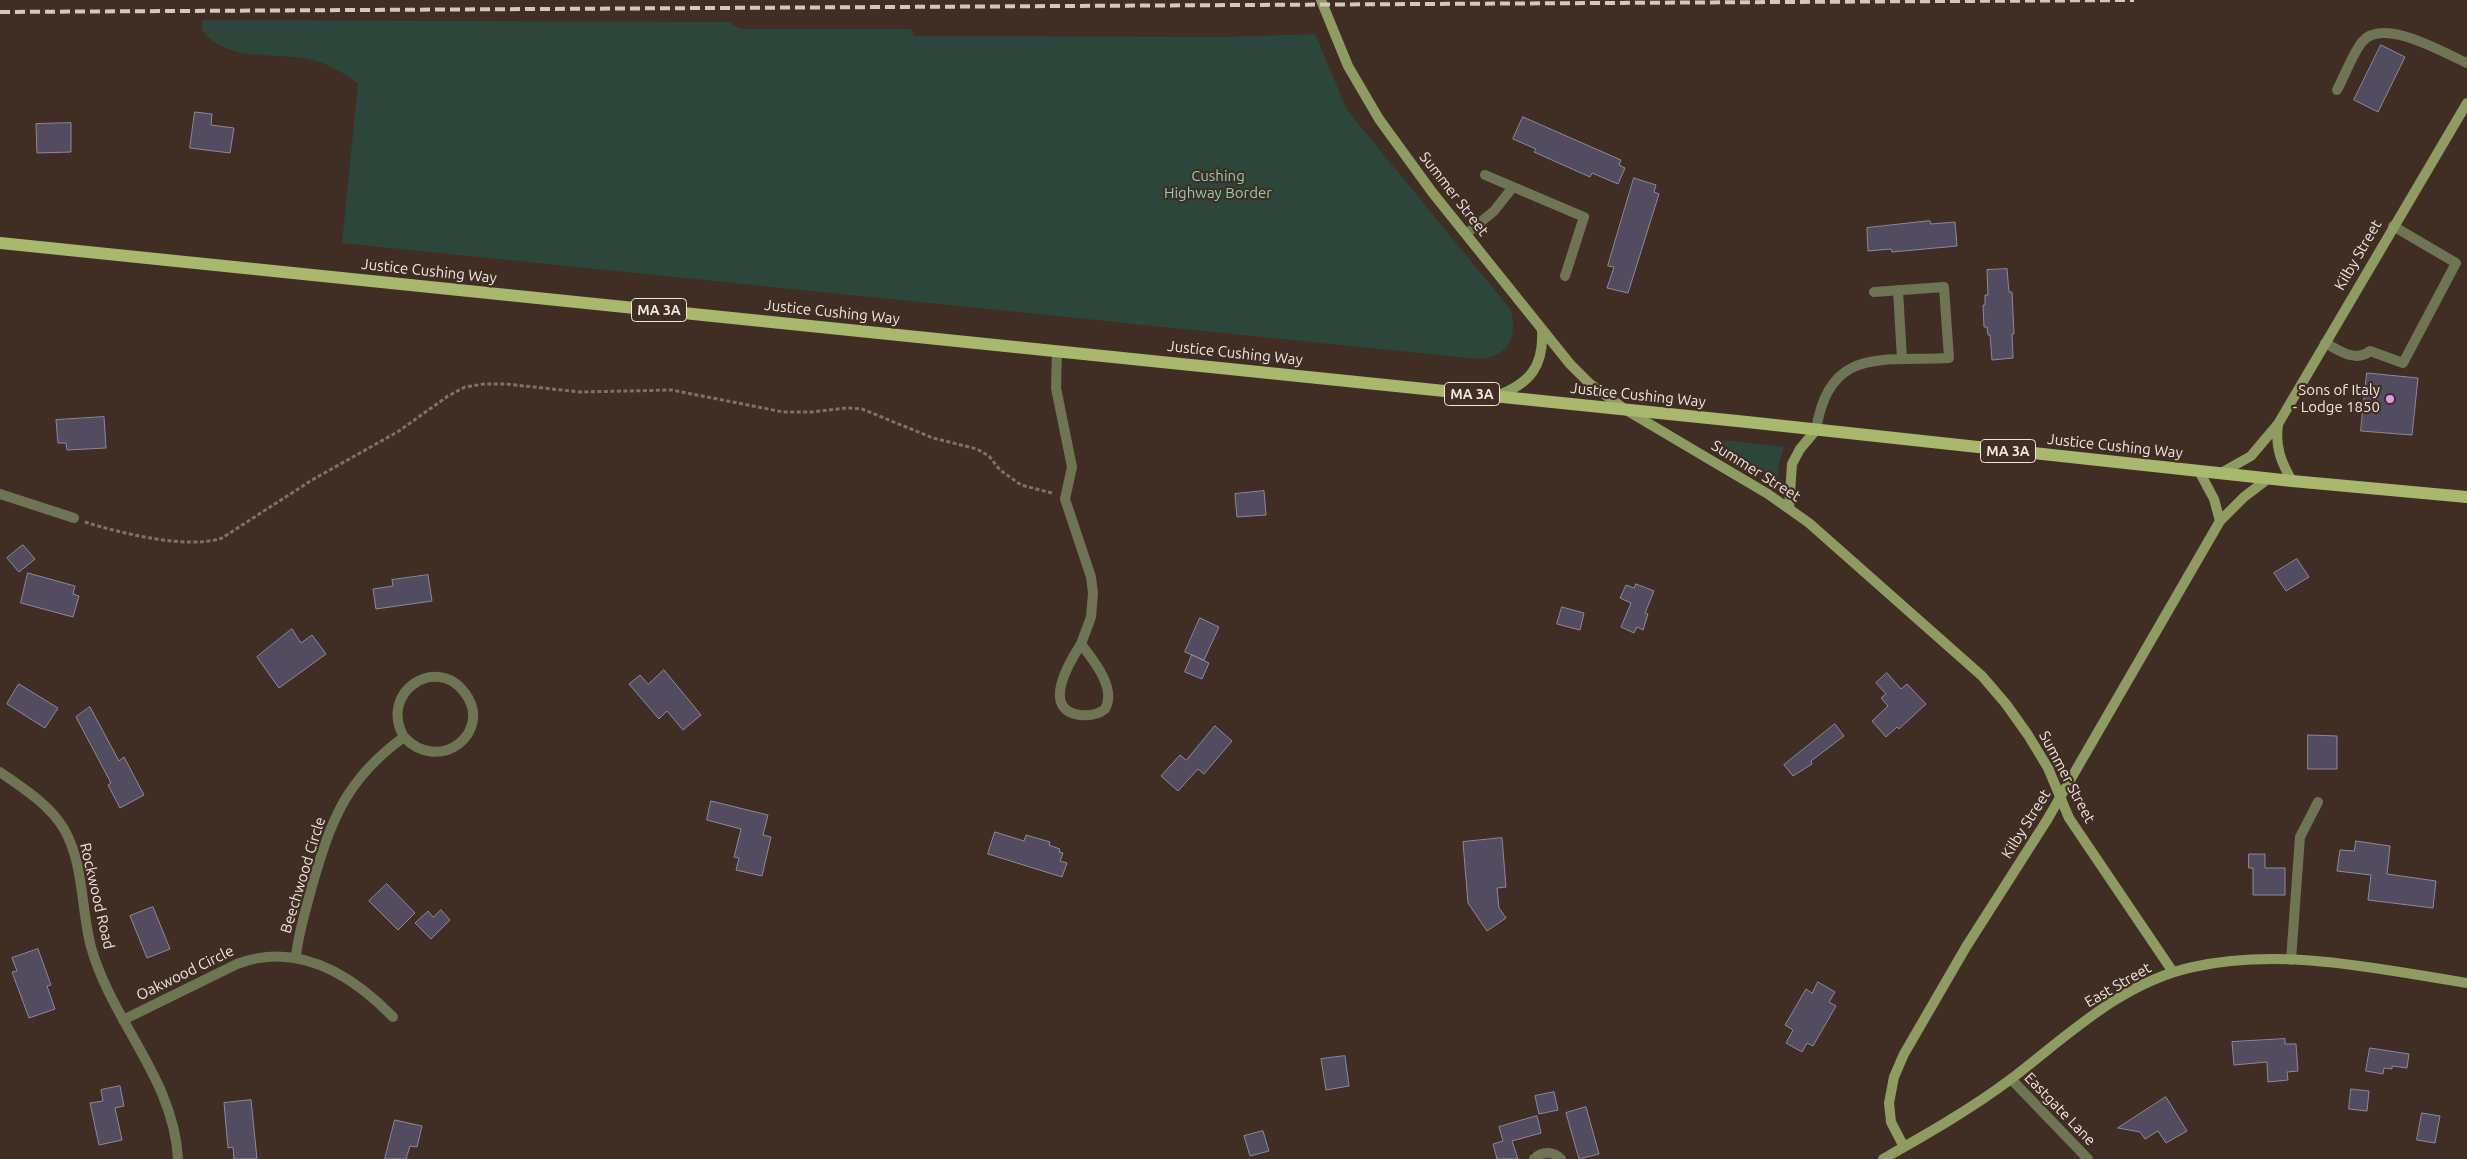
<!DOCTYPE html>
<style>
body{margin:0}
canvas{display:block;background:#402d23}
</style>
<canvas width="2467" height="1159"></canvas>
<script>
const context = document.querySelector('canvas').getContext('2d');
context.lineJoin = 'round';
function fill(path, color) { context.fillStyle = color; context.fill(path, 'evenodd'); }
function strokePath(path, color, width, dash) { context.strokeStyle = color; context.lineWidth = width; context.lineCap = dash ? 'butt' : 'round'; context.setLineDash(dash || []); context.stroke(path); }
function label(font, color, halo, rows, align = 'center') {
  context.font = font + ' Ubuntu,sans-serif'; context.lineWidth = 4.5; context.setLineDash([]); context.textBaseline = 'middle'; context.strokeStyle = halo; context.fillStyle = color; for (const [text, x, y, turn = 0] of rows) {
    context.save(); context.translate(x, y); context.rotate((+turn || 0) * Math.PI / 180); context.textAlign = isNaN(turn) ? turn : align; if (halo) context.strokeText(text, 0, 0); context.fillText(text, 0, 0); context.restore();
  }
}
const green = new Path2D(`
 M 203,20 L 729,22 L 740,29 L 911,29 L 914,36 L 1224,37 L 1315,34 L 1347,110 L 1511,310 C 1518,338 1508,357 1478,359 L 342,243 L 358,83 C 345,74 329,64 313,60 C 278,51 223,64 201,28 Z
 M 1713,439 L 1784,447 L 1779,464 L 1778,479 L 1712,441 Z`);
const building = new Path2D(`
 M 2381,45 L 2405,57 L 2378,112 L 2354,100 Z
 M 195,112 L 212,114 L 211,125 L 234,128 L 230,153 L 190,148 Z
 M 1523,117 L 1621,160 L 1619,165 L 1625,168 L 1618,184 L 1592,173 L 1590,177 L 1534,152 L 1536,149 L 1513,139 Z
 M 71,123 L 71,152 L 37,153 L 36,124 Z
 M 1634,178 L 1656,185 L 1654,192 L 1659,194 L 1628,293 L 1607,288 L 1614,267 L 1608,266 Z
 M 1930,221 L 1931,224 L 1955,222 L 1957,246 L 1892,252 L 1891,249 L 1868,251 L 1867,228 Z
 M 2007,269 L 2009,292 L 2012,292 L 2014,334 L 2012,334 L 2013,358 L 1992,360 L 1990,335 L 1988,335 L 1987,327 L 1984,327 L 1983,305 L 1985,305 L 1985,295 L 1988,295 L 1987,270 Z
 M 2367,373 L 2418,378 L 2412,435 L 2361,431 Z
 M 104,417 L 106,448 L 67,450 L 66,443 L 58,443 L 56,420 Z
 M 1264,491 L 1266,515 L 1237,517 L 1235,494 Z
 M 23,545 L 35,559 L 19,572 L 7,558 Z
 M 2297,559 L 2309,577 L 2286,591 L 2274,573 Z
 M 28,573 L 75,586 L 73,594 L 79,596 L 73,617 L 21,603 Z
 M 428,575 L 432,601 L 376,609 L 373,589 L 393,586 L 392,580 Z
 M 1636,584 L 1654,591 L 1645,613 L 1648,614 L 1643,630 L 1637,627 L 1634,633 L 1621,627 L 1631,603 L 1620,598 L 1626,585 L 1634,588 Z
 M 1562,607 L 1584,613 L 1580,630 L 1557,624 Z
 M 1200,618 L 1219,627 L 1204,660 L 1185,652 Z
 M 292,629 L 301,643 L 312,635 L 326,654 L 279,688 L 257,657 Z
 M 1192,655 L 1209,663 L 1202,679 L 1185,672 Z
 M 664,670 L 701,715 L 683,730 L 667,711 L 659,719 L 629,684 L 640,675 L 648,684 Z
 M 1887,673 L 1901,689 L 1907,684 L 1926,704 L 1899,729 L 1897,727 L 1886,737 L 1872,721 L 1888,706 L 1881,698 L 1886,694 L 1876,683 Z
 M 19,684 L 58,708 L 45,728 L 7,704 Z
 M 90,707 L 119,761 L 124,757 L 144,795 L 120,808 L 108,785 L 111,783 L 76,717 Z
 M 1835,724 L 1844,736 L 1811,761 L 1812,764 L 1793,776 L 1784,765 Z
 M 1215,726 L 1232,741 L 1204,774 L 1198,769 L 1178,791 L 1161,776 L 1180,755 L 1186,760 Z
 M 2308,735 L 2337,736 L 2337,769 L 2308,769 Z
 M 711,801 L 768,815 L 763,835 L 771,837 L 762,876 L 736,870 L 739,858 L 734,857 L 741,829 L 707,820 Z
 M 995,832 L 1024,841 L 1026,835 L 1050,842 L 1049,845 L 1060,849 L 1059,852 L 1063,853 L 1060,861 L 1067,863 L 1062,877 L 988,854 Z
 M 1502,838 L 1506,887 L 1497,888 L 1499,908 L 1506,918 L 1487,931 L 1468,903 L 1463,842 Z
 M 2356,841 L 2390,846 L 2387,874 L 2436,881 L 2433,908 L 2368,900 L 2371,875 L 2337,871 L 2340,850 L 2354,851 Z
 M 2249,854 L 2265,854 L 2265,868 L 2285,868 L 2285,895 L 2253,895 L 2253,868 L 2249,868 Z
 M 387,884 L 415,913 L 398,930 L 369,901 Z
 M 153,907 L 170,949 L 147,958 L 130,916 Z
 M 441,910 L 450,920 L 431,939 L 415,923 L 428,911 L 433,917 Z
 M 38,949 L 51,985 L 47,986 L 55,1009 L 29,1018 L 12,972 L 17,971 L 12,958 Z
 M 1818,982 L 1835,992 L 1829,1002 L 1836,1006 L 1813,1046 L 1807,1043 L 1802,1052 L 1786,1043 L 1793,1030 L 1785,1025 L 1806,989 L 1812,993 Z
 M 2285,1039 L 2285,1044 L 2296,1044 L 2298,1071 L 2287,1072 L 2288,1080 L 2268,1082 L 2267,1062 L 2234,1065 L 2232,1042 Z
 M 2370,1048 L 2409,1054 L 2407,1068 L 2392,1066 L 2392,1069 L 2384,1068 L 2383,1074 L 2366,1071 Z
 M 1345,1056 L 1349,1086 L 1326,1090 L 1321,1059 Z
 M 120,1086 L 124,1106 L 115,1108 L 122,1140 L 99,1145 L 90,1103 L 103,1101 L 101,1090 Z
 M 2351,1089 L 2369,1091 L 2367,1111 L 2349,1109 Z
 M 1554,1092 L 1558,1110 L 1539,1114 L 1535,1096 Z
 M 2166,1097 L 2187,1131 L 2166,1143 L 2158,1131 L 2145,1139 L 2140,1132 L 2118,1128 Z
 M 251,1100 L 257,1159 L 234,1159 L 233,1147 L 228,1148 L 224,1103 Z
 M 1586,1107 L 1599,1154 L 1579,1159 L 1566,1113 Z
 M 2422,1113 L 2440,1116 L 2435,1143 L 2417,1140 Z
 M 1537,1116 L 1541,1133 L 1512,1141 L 1518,1159 L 1497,1159 L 1493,1144 L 1503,1141 L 1499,1127 Z
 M 395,1120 L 422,1126 L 417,1147 L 410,1146 L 406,1159 L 385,1159 Z
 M 1263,1131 L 1269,1151 L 1250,1156 L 1244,1136 Z`);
const path = new Path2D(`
 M 85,522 C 120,533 188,550 222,538 L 312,480 L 399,431 L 448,396 L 465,387 L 484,384 L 506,384 L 580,392 L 672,390 L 783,412 L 811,412 L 847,408 L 862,409 L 933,438 L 977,449 L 989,456 L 1000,470 L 1021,485 L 1052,493`);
const lane = new Path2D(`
 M 2337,90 C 2345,75 2352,55 2362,42 C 2382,16 2444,53 2467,63
 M 1485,175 L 1584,217 L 1565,276
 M 1466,234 L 1494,211 L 1513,187
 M 1898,290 L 1902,359
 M 2325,343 C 2339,350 2355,363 2370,351 L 2403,363 L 2456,263 L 2393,226
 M 1816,430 C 1829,345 1883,362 1949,358 L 1944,287 L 1874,292
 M 2291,960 L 2300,837 L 2318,802
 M 1534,1159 C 1542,1151 1553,1151 1561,1159`);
const street = new Path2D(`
 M 1057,351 L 1056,388 L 1072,467 L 1065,499 L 1091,577 L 1093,593 L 1091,617 L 1081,644 C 1093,660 1117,688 1105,709 C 1098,715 1090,716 1080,715 C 1040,710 1070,661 1081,644
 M 0,494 L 74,518
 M 0,772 C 24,789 49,804 64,829 C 84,864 81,909 91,947 C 112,1022 174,1079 178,1159
 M 296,957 C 298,933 306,910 312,886 C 331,820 346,779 404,737 C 439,775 494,732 465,693 C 437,654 378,692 404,737
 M 123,1020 L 237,964 C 298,941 351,974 393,1017
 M 2011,1079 L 2088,1159`);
const secondary = new Path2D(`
 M 1321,0 L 1348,66 L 1379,119 L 1432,192 L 1570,364 L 1589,383 L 1626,410 L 1768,494 L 1809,523 L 1982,676 L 2006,704 L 2028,735 L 2048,768 L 2069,818 L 2173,972
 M 1496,396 C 1530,384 1544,366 1542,330
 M 2278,425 C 2275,447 2281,462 2292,481
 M 2199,471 L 2214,499 L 2220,521
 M 2221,473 L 2251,456 L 2278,424 L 2467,103
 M 1789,508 L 1792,464 L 1800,449 L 1816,430
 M 1904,1147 L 1891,1122 L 1889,1103 L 1894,1077 L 1904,1054 L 1966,947 L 2047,820 L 2220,521 L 2244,497 L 2269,478
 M 1883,1159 C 1927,1134 1971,1109 2011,1079 C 2067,1036 2122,982 2193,967 C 2283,947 2378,969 2467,983`);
const primary = new Path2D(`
 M 0,243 L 1747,422 L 2292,481 L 2467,497`);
const rail = new Path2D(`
 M 0,12 L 2134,0`);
const markers = [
 [2390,399,5,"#dd99f4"]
];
const shields = [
 [659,310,55],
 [1472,394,55],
 [2008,451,55]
];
const shieldNames = [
 ["MA 3A",659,310],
 ["MA 3A",1472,394],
 ["MA 3A",2008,451]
];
const parkNames = [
 ["Cushing",1218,176],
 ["Highway Border",1218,193]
];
const streetNames = [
 ["Summer Street",1454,194,52],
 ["Kilby Street",2358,255,-60],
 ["Justice Cushing Way",429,271,6],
 ["Justice Cushing Way",832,312,6],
 ["Justice Cushing Way",1235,353,6],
 ["Justice Cushing Way",1638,395,6],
 ["Justice Cushing Way",2115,446,6],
 ["Summer Street",1756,471,32],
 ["Summer Street",2067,777,62],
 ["Kilby Street",2026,824,-58],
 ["Beechwood Circle",303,875,-73],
 ["Rockwood Road",97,896,77],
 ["Oakwood Circle",185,973,-26],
 ["East Street",2118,985,-30],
 ["Eastgate Lane",2060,1109,46]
];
const poiNames = [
 ["Sons of Italy",2380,390],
 ["- Lodge 1850",2380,407]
];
fill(green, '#2d463b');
fill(building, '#514c5f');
strokePath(building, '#8e889d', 1);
strokePath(path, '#817068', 3, [4, 2.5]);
strokePath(lane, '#6d7552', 10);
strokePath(street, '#6d7552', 10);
strokePath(secondary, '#8e9b61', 10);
strokePath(primary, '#a8b86c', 12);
strokePath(rail, '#d4c7c0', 4, [10, 5]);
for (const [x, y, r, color] of markers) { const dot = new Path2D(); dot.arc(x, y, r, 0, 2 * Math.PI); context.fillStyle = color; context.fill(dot); strokePath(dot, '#402d23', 2); }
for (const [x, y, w] of shields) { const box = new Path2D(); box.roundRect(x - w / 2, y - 11.5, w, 23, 4); context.fillStyle = '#402d23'; context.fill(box); strokePath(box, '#f1e5df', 1); }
label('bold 14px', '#f1e5df', null, shieldNames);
label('15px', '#87d1af', '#402d23', parkNames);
label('15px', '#f1e5df', '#402d23', streetNames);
label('15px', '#f1e5df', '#402d23', poiNames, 'right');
</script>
